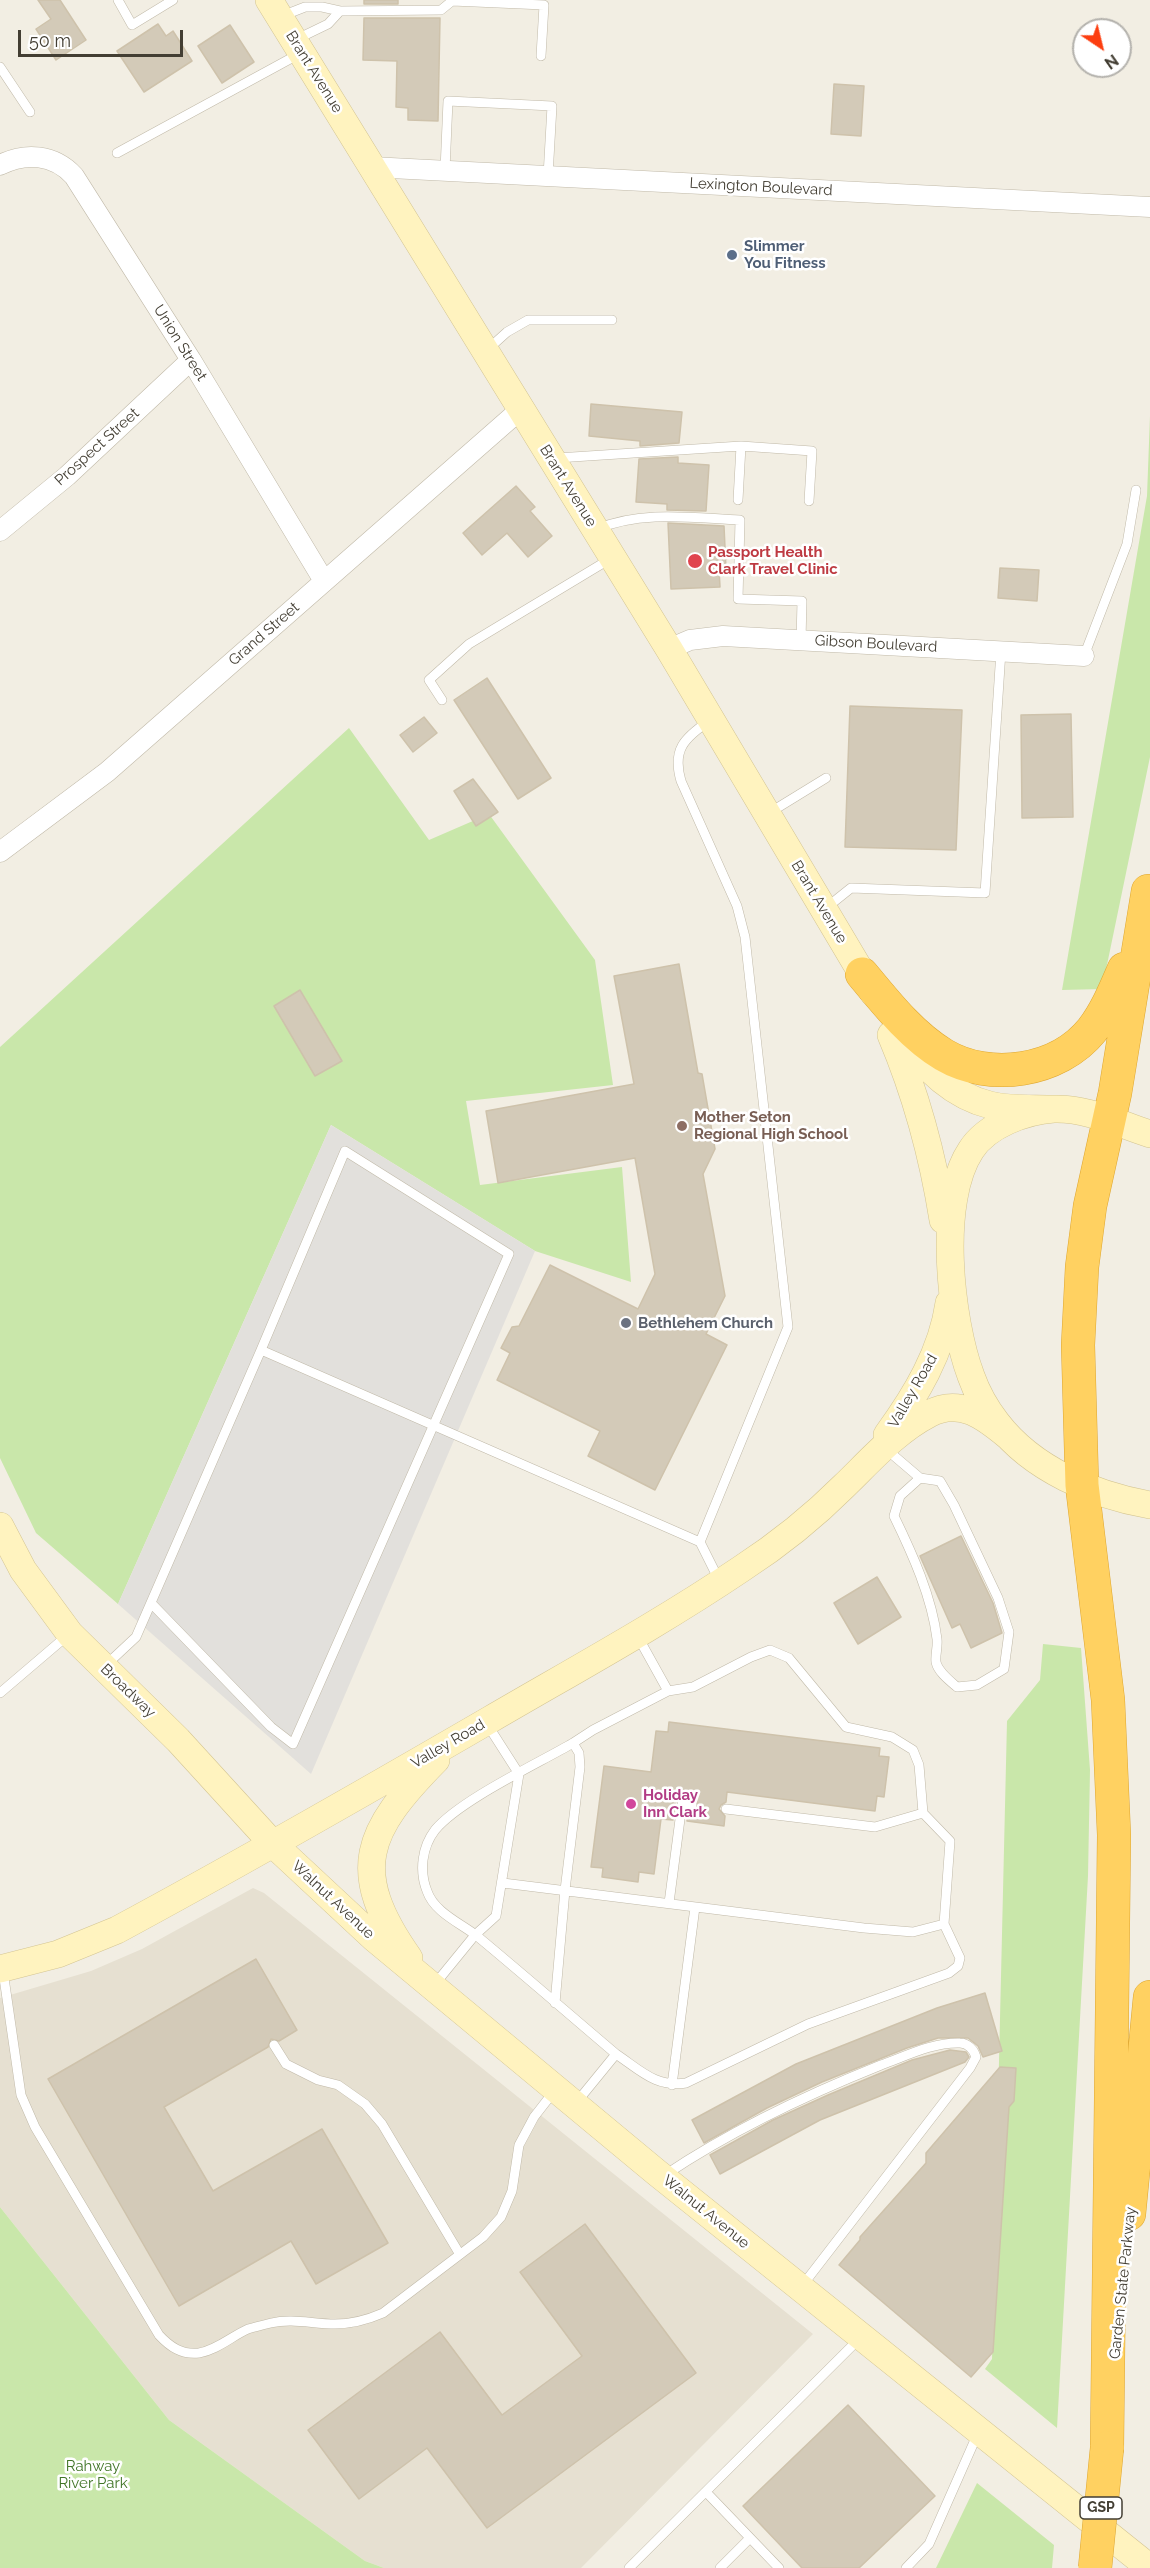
<!DOCTYPE html>
<style>
body{margin:0}
#map{position:relative;width:1150px;height:2568px;overflow:hidden;background:#f2eee3;font-family:Raleway,sans-serif}
canvas{display:block}
.north{position:absolute;left:1072px;top:18px;width:60px;height:60px;box-sizing:border-box;background:#fff;border:2px solid #b4b2ad;border-radius:50%;rotate:145deg;font-size:16px;font-weight:700;line-height:24px;text-align:center;color:#433e33}
.north::after{content:'';display:block;margin:auto;width:21px;height:27px;background:#fc3e10;clip-path:polygon(50% 0,100% 100%,50% 72%,0 100%)}
.scale{position:absolute;left:18px;top:30px;width:165px;height:27px;box-sizing:border-box;border:3px solid #433e33;border-top:0;padding-left:8px;font-size:18px;line-height:21px;white-space:nowrap;color:#433e33;-webkit-text-stroke:4px #fff;paint-order:stroke}
</style>
<div id="map">
<canvas width="1150" height="2568"></canvas>
<div class="north">N</div>
<div class="scale">50 m</div>
</div>
<script>
const context = document.querySelector('canvas').getContext('2d');
context.lineJoin = 'round';
function fill(path, color) { context.fillStyle = color; context.fill(path, 'evenodd'); }
function strokePath(path, color, width, dash) { context.strokeStyle = color; context.lineWidth = width; context.lineCap = dash ? 'butt' : 'round'; context.setLineDash(dash || []); context.stroke(path); }
function label(font, color, halo, rows, align = 'center') {
  context.font = font + ' Raleway,sans-serif'; context.lineWidth = 5; context.setLineDash([]); context.textBaseline = 'middle'; context.strokeStyle = halo; context.fillStyle = color; for (const [text, x, y, turn = 0] of rows) {
    context.save(); context.translate(x, y); context.rotate((+turn || 0) * Math.PI / 180); context.textAlign = isNaN(turn) ? turn : align; if (halo) context.strokeText(text, 0, 0); context.fillText(text, 0, 0); context.restore();
  }
}
const residential = new Path2D(`
 M 253,1888 L 264,1893 L 813,2334 L 581,2568 L 384,2568 L 365,2561 L 169,2420 L 0,2207 L 0,1998 L 91,1971 L 142,1949 Z`);
const green = new Path2D(`
 M 1150,416 L 1150,757 L 1102,989 L 1062,990 L 1147,496 Z
 M 349,728 L 429,840 L 489,814 L 595,960 L 613,1085 L 466,1101 L 480,1185 L 622,1167 L 631,1282 L 535,1251 L 331,1125 L 118,1604 L 36,1533 L 0,1458 L 0,1047 Z
 M 1043,1644 L 1081,1648 L 1090,1770 L 1088,1876 L 1057,2428 L 985,2369 L 992,2359 L 1007,1721 L 1040,1680 Z
 M 0,2207 L 169,2420 L 365,2561 L 384,2568 L 0,2568 Z
 M 977,2483 L 1054,2545 L 1052,2568 L 936,2568 Z`);
const parking = new Path2D(`
 M 331,1125 L 535,1251 L 311,1774 L 118,1604 Z`);
const building = new Path2D(`
 M 38,0 L 60,0 L 86,40 L 56,60 L 36,29 L 51,19 Z
 M 364,0 L 398,0 L 398,4 L 364,4 Z
 M 364,18 L 440,18 L 438,121 L 408,120 L 408,108 L 396,107 L 397,61 L 363,60 Z
 M 158,24 L 166,36 L 173,31 L 192,61 L 144,92 L 117,51 Z
 M 230,25 L 254,62 L 222,83 L 198,46 Z
 M 834,84 L 864,86 L 861,136 L 831,134 Z
 M 591,404 L 682,412 L 679,443 L 640,446 L 640,441 L 589,436 Z
 M 678,457 L 678,463 L 709,465 L 706,511 L 667,510 L 667,504 L 636,502 L 639,459 Z
 M 516,486 L 535,507 L 530,511 L 552,536 L 528,557 L 507,533 L 482,555 L 463,533 Z
 M 668,523 L 724,526 L 726,569 L 719,569 L 720,587 L 671,589 Z
 M 1000,568 L 1039,570 L 1037,601 L 998,598 Z
 M 487,678 L 551,778 L 518,799 L 454,700 Z
 M 850,706 L 962,710 L 956,850 L 845,847 Z
 M 1071,714 L 1073,817 L 1022,818 L 1021,715 Z
 M 424,717 L 437,733 L 413,752 L 400,735 Z
 M 473,779 L 498,812 L 476,826 L 454,791 Z
 M 679,964 L 698,1073 L 702,1074 L 715,1149 L 703,1174 L 725,1296 L 706,1334 L 727,1345 L 655,1490 L 588,1456 L 600,1431 L 497,1380 L 510,1353 L 501,1348 L 512,1327 L 519,1326 L 550,1265 L 638,1309 L 655,1274 L 635,1158 L 498,1183 L 486,1111 L 634,1084 L 614,976 Z
 M 300,990 L 342,1061 L 315,1076 L 274,1006 Z
 M 961,1536 L 993,1603 L 1002,1633 L 971,1648 L 960,1624 L 952,1628 L 920,1556 Z
 M 877,1577 L 901,1617 L 858,1644 L 834,1603 Z
 M 669,1722 L 880,1748 L 879,1756 L 889,1757 L 884,1797 L 877,1796 L 875,1811 L 727,1792 L 726,1802 L 721,1805 L 719,1809 L 725,1816 L 724,1826 L 687,1821 L 688,1811 L 697,1809 L 698,1803 L 693,1798 L 680,1798 L 675,1803 L 673,1820 L 661,1819 L 654,1874 L 639,1872 L 638,1882 L 602,1877 L 603,1868 L 591,1867 L 604,1766 L 651,1772 L 656,1731 L 668,1732 Z
 M 256,1959 L 297,2030 L 279,2041 L 271,2039 L 268,2047 L 164,2107 L 213,2191 L 322,2129 L 388,2243 L 316,2284 L 291,2241 L 179,2306 L 48,2079 Z
 M 985,1993 L 1002,2051 L 983,2057 L 978,2046 L 968,2038 L 938,2038 L 907,2048 L 822,2082 L 767,2108 L 704,2143 L 692,2120 L 796,2064 L 937,2008 Z
 M 950,2050 L 966,2052 L 969,2057 L 965,2062 L 820,2120 L 720,2174 L 710,2155 L 773,2120 L 828,2095 L 912,2060 Z
 M 1000,2067 L 1016,2068 L 1014,2101 L 1009,2107 L 993,2352 L 971,2377 L 839,2265 L 860,2240 L 860,2237 L 926,2163 L 926,2153 Z
 M 585,2224 L 696,2373 L 487,2528 L 427,2448 L 359,2499 L 308,2430 L 440,2332 L 502,2415 L 582,2356 L 520,2272 Z
 M 848,2405 L 935,2496 L 859,2568 L 802,2568 L 743,2506 Z`);
const lane = new Path2D(`
 M 118,0 L 132,25 L 173,0
 M 282,16 L 305,7 L 322,7 L 340,11 L 441,10 L 452,1 L 544,5 L 541,56
 M 297,39 L 328,24 L 340,11
 M 0,67 L 30,112
 M 117,153 L 299,54
 M 445,170 L 448,101 L 552,106 L 548,176
 M 487,350 L 507,332 L 528,320 L 612,320
 M 557,458 L 741,446 L 812,451 L 809,501
 M 738,500 L 741,446
 M 597,529 C 642,510 693,518 740,520 L 738,599 L 802,601 L 801,640
 M 1084,656 L 1127,544 L 1136,490
 M 442,700 L 429,680 L 469,644 L 610,559
 M 709,721 C 684,738 672,750 681,781 L 737,906 L 745,937 L 788,1327 L 700,1542 L 719,1580
 M 769,813 L 826,778
 M 826,908 L 851,888 L 985,893 L 1001,651
 M 886,1449 L 920,1478 L 900,1496 L 894,1516 C 912,1553 932,1597 937,1639 C 938,1647 935,1655 936,1662 C 938,1672 950,1681 957,1687 L 977,1685 L 1004,1669 L 1009,1632 L 998,1598 L 954,1505 L 940,1481 L 920,1478
 M 151,1603 L 271,1727 L 293,1744 L 509,1254 L 345,1151 L 261,1350
 M 106,1665 L 136,1637 L 261,1350 L 700,1542
 M 0,1693 L 68,1635
 M 573,1743 C 537,1764 460,1800 435,1830 C 422,1847 419,1871 427,1891 C 434,1912 460,1923 477,1936 C 524,1975 570,2015 616,2054
 M 726,1809 L 875,1827 L 923,1813
 M 503,1883 L 864,1928 L 913,1932 L 944,1924 L 950,1841 L 923,1813 L 919,1765 L 913,1750 L 892,1737 L 846,1727 L 789,1658 L 770,1650 L 751,1657 L 693,1687 L 668,1691 L 638,1637
 M 669,1903 L 682,1804 L 692,1805
 M 3,1971 L 21,2095 L 35,2127 L 159,2335 C 170,2347 182,2355 199,2353 C 217,2350 232,2336 248,2329 C 255,2327 263,2325 271,2323 C 292,2318 313,2324 335,2324 C 352,2324 367,2320 383,2313 L 483,2237 L 501,2217 L 512,2191 L 519,2145 L 534,2117 L 555,2090
 M 435,1984 L 475,1935 L 496,1916 L 519,1774 L 487,1724
 M 555,2003 L 565,1890 L 580,1767 L 579,1753 L 573,1743 L 593,1730 L 668,1691
 M 274,2045 L 286,2064 L 318,2080 L 338,2085 L 365,2104 L 382,2124 L 459,2253
 M 672,2085 L 695,1907
 M 576,2103 L 616,2054 C 640,2070 656,2088 686,2083 L 808,2024 L 949,1973 L 958,1966 L 960,1958 L 944,1924
 M 665,2175 C 732,2130 806,2095 881,2065 C 906,2056 933,2042 960,2043 C 968,2043 974,2050 976,2057 L 970,2068 L 802,2286
 M 706,2492 L 779,2568
 M 629,2568 L 859,2339
 M 720,2568 L 749,2539
 M 906,2568 L 929,2544 L 978,2433`);
const street = new Path2D(`
 M 0,165 C 25,152 54,154 74,176 L 191,360 L 324,581
 M 371,167 L 1150,207
 M 0,531 L 67,476 L 191,360
 M 669,649 L 690,640 L 723,636 L 1084,656
 M 0,852 L 107,772 L 521,409`);
const secondary = new Path2D(`
 M 269,0 L 669,649 L 873,992
 M 896,1027 C 918,1061 948,1095 990,1105 C 1011,1110 1034,1108 1055,1109
 M 891,1035 C 916,1094 933,1157 943,1220
 M 1150,1134 C 1119,1124 1087,1108 1054,1109 C 1025,1111 987,1125 971,1150 C 937,1201 950,1320 971,1376 C 977,1393 986,1409 997,1423 C 1033,1470 1094,1495 1150,1505
 M 887,1435 C 916,1395 942,1352 949,1303
 M 0,1526 L 23,1570 L 70,1634 L 178,1740 L 272,1843 L 374,1938 L 656,2172 L 1150,2568
 M 409,1958 C 347,1870 366,1831 436,1760
 M 0,1969 L 58,1954 L 117,1930 C 243,1862 367,1791 491,1719 C 575,1670 661,1623 741,1569 C 778,1545 813,1517 844,1486 C 870,1461 896,1431 929,1414 C 960,1397 985,1417 1009,1437`);
const highway = new Path2D(`
 M 862,974 C 886,1003 912,1036 944,1055 C 990,1082 1058,1072 1092,1030 C 1106,1012 1115,990 1124,969
 M 1129,2214 L 1150,1997
 M 1107,2448 L 1114,1835 L 1108,1700 L 1082,1485 L 1078,1345 L 1082,1267 L 1090,1206 L 1115,1093 L 1148,891`);
const highwayBridge = new Path2D(`
 M 1095,2568 L 1107,2448`);
const markers = [
 [732,255,6,"#5c6f8a"],
 [695,561,8,"#e0444e"],
 [682,1126,6,"#8d6e63"],
 [626,1323,6,"#6b7280"],
 [631,1804,6,"#d1479c"]
];
const shields = [
 [1101,2508,42]
];
const shieldNames = [
 ["GSP",1101,2508]
];
const streetNames = [
 ["Brant Avenue",314,72,58],
 ["Lexington Boulevard",761,187,3],
 ["Union Street",180,343,58],
 ["Prospect Street",97,447,-42],
 ["Brant Avenue",568,486,58],
 ["Grand Street",264,634,-41],
 ["Gibson Boulevard",876,644,3],
 ["Brant Avenue",819,902,59],
 ["Valley Road",913,1391,-60],
 ["Broadway",128,1691,44],
 ["Valley Road",448,1744,-30],
 ["Walnut Avenue",333,1900,43],
 ["Walnut Avenue",706,2212,39],
 ["Garden State Parkway",1123,2283,-84]
];
const serviceNames = [
 ["Slimmer",744,246],
 ["You Fitness",744,263]
];
const healthNames = [
 ["Passport Health",708,552],
 ["Clark Travel Clinic",708,569]
];
const educationNames = [
 ["Mother Seton",694,1117],
 ["Regional High School",694,1134]
];
const worshipNames = [
 ["Bethlehem Church",638,1323]
];
const hotelNames = [
 ["Holiday",643,1795],
 ["Inn Clark",643,1812]
];
const parkNames = [
 ["Rahway",93,2466],
 ["River Park",93,2483]
];
fill(residential, '#e6e0d1');
fill(green, '#c9e7aa');
fill(parking, '#e2e0dc');
fill(building, '#d3cab8');
strokePath(building, '#cec2ab', 1.5);
strokePath(lane, '#c0b9a8', 10);
strokePath(street, '#c0b9a8', 21);
strokePath(secondary, '#d3c492', 28);
strokePath(highway, '#dea630', 34);
strokePath(lane, '#fff', 9);
strokePath(street, '#fff', 20);
strokePath(secondary, '#fff3bf', 27);
strokePath(highway, '#ffd161', 33);
strokePath(highwayBridge, '#dea630', 34, []);
strokePath(highwayBridge, '#ffd161', 33);
for (const [x, y, r, color] of markers) { const dot = new Path2D(); dot.arc(x, y, r, 0, 2 * Math.PI); context.fillStyle = color; context.fill(dot); strokePath(dot, '#fff', 2); }
for (const [x, y, w] of shields) { const box = new Path2D(); box.roundRect(x - w / 2, y - 11, w, 22, 4.5); context.fillStyle = '#fff'; context.fill(box); strokePath(box, '#433e33', 1.5); }
label('bold 14px', '#433e33', null, shieldNames);
label('15px', '#433e33', '#fff', streetNames);
label('bold 15px', '#4e5e75', '#fff', serviceNames, 'left');
label('bold 15px', '#be3a42', '#fff', healthNames, 'left');
label('bold 15px', '#785e54', '#fff', educationNames, 'left');
label('bold 15px', '#5b616d', '#fff', worshipNames, 'left');
label('bold 15px', '#b23c85', '#fff', hotelNames, 'left');
label('15px', '#417527', '#fff', parkNames);
</script>
